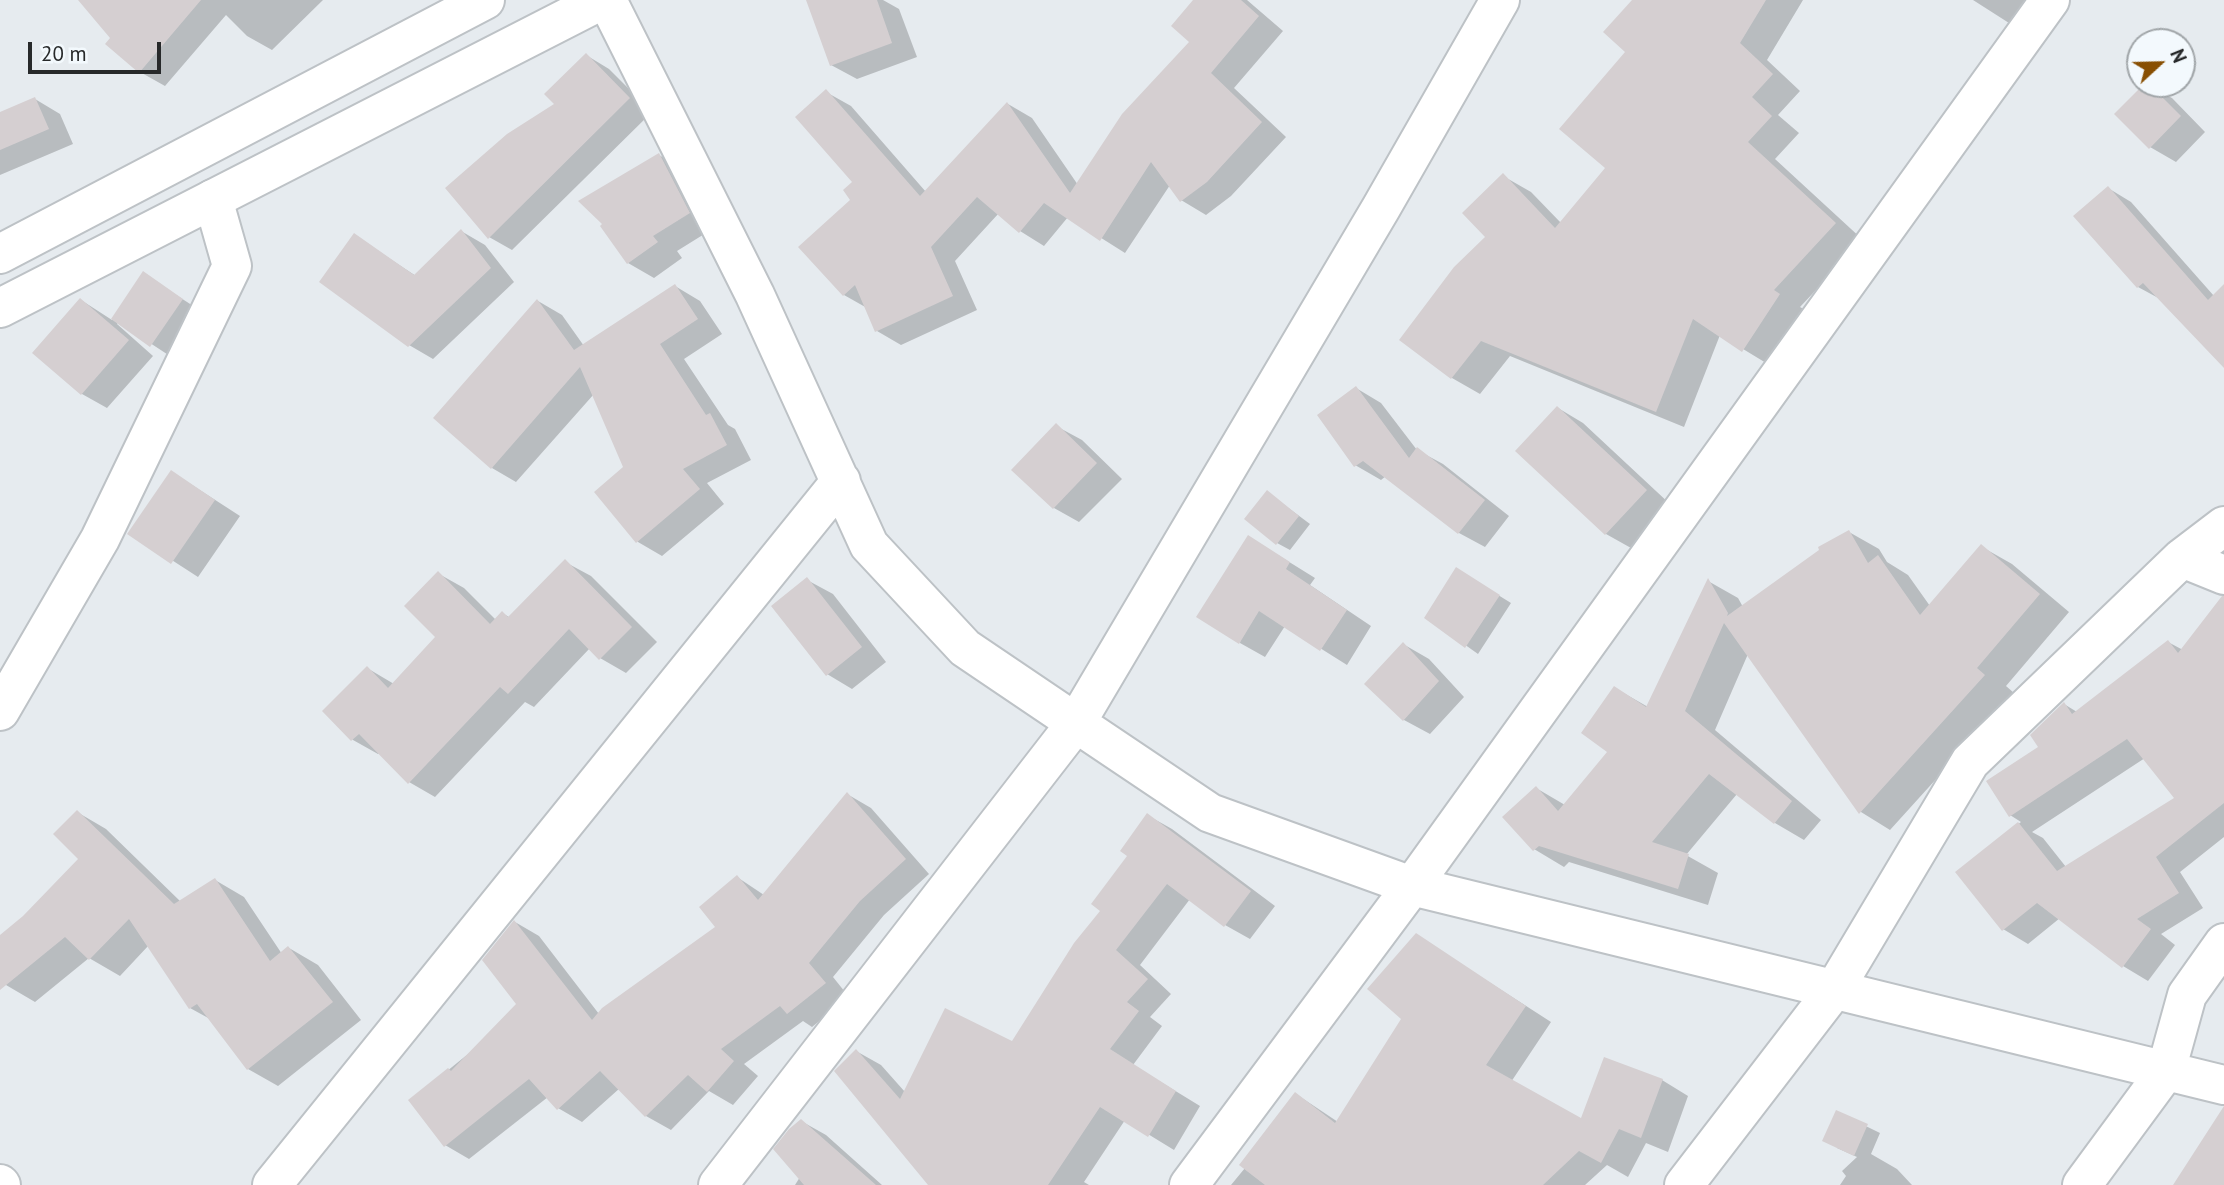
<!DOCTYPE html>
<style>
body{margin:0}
#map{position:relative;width:2224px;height:1185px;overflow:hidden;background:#e6ebef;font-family:"PT Sans",sans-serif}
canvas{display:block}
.north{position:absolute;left:2126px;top:28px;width:70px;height:70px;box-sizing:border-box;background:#f3f9fd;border:2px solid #a1a6a9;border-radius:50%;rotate:68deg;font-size:19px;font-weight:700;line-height:28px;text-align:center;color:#27292a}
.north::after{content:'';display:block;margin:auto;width:24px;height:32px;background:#884f02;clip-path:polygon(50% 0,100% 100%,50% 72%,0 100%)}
.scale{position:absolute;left:28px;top:42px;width:133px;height:32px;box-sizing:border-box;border:4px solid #27292a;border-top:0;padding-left:9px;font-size:21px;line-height:24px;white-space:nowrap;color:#27292a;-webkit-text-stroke:5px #f3f9fd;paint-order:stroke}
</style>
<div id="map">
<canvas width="2224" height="1185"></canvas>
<div class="north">N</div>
<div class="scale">20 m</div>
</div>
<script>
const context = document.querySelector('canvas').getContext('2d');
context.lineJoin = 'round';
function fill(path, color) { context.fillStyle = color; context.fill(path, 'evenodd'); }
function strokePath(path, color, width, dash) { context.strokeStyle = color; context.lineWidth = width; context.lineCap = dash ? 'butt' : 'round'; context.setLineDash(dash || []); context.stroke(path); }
const shadow = new Path2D(`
 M 80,0 L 323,0 L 272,50 L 247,36 L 226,15 L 165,86 L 140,72 Z
 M 808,0 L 883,0 L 899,9 L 917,57 L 857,79 L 831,65 Z
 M 1195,0 L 1247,0 L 1283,31 L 1234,88 L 1286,137 L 1231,196 L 1206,215 L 1181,200 L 1170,185 L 1125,253 L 1068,217 L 1044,246 L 1020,231 L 999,213 L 955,261 L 977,310 L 901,345 L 877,331 L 867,308 L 844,295 L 855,183 L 826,92 L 851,106 L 926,192 L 1008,104 L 1032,118 L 1078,185 L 1191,42 Z
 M 1634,0 L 1803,0 L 1767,60 L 1800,91 L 1778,115 L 1799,133 L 1775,159 L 1863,240 L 1800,307 L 1807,311 L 1771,366 L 1720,335 L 1684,427 L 1510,356 L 1480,394 L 1452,378 L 1401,340 L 1488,237 L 1503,176 L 1531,192 L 1562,224 L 1607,168 Z
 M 1973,0 L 2028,0 L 2009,23 Z
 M 586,55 L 609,69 L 652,112 L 512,250 L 489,237 L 557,105 Z
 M 2146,84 L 2172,98 L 2205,132 L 2176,162 L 2150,147 Z
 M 35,99 L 60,114 L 73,144 L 0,175 L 0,114 Z
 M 659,155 L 685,170 L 714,228 L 677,251 L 682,258 L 654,278 L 628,263 Z
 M 2108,188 L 2131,202 L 2214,296 L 2224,296 L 2224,365 L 2162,300 L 2138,287 L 2076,217 Z
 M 461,231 L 485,245 L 514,282 L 433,359 L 409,345 L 354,235 L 416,276 Z
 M 144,274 L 207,315 L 176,360 L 118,322 L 117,324 L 153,356 L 107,408 L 82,394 L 81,300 L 112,320 Z
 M 675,286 L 700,301 L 722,334 L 684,359 L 728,425 L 735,429 L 751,460 L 707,483 L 724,504 L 662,556 L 638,542 L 596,492 L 625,467 L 594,394 L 516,482 L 492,468 L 538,301 L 562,315 L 584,346 Z
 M 1356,388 L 1381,403 L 1417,450 L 1443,464 L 1509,516 L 1485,547 L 1459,533 L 1386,476 L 1381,480 L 1355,465 Z
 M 1558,408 L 1583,423 L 1671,505 L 1631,548 L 1606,534 Z
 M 1056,426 L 1082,440 L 1122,479 L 1079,522 L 1054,508 Z
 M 172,472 L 240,516 L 198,577 L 130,533 Z
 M 1267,492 L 1310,524 L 1290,550 L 1277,543 Z
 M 1849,532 L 1879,549 L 1887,562 L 1908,575 L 1930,606 L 1982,547 L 2012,564 L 2069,612 L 2006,686 L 2014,693 L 1890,830 L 1861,812 L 1748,654 L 1715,730 L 1821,820 L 1804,840 L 1775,823 L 1737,794 L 1686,855 L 1718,873 L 1708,905 L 1569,862 L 1564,867 L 1534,849 L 1536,788 L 1565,805 L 1609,752 L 1615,688 L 1648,707 L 1708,581 L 1738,598 L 1743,607 Z
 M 1249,537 L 1315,578 L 1310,585 L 1371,626 L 1347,665 L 1285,626 L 1265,657 L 1240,643 Z
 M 565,562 L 591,576 L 657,642 L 626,673 L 600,658 L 590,648 L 534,707 L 525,702 L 435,797 L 409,782 L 380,753 L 378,754 L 353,740 L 324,711 L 367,668 L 394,684 L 437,637 L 439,574 L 464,588 L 496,620 L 502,613 L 509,617 Z
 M 1469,577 L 1511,603 L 1478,654 L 1426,617 Z
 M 807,580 L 833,594 L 886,662 L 852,689 L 827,674 Z
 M 2224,605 L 2224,837 L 2180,872 L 2203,908 L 2161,934 L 2175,945 L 2148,981 L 2123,966 L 2060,918 L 2028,944 L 2003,929 L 1957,872 L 2021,822 L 2010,815 L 2040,748 L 2064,704 L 2077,712 L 2168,642 L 2183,650 ZM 2145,758 L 2177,799 L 2066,867 L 2043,838 L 2032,832 Z
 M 1403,644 L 1429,659 L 1464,697 L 1430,734 L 1404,720 L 1366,684 Z
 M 847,794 L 871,808 L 929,874 L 884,915 L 833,977 L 849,997 L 812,1027 L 803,1021 L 744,1064 L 758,1076 L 733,1105 L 709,1091 L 671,1130 L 646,1116 L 620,1088 L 582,1122 L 558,1108 L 548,1097 L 469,1159 L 445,1145 L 410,1101 L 478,1046 L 518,1005 L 515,922 L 539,936 L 599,1014 L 717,927 L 737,877 L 764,895 Z
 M 77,812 L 106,829 L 181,902 L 215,880 L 244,897 L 282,954 L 289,948 L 318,965 L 361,1020 L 278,1086 L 248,1069 L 210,1019 L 190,1008 L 149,945 L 120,976 L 89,958 L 35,1002 L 6,985 L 0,978 L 0,938 L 25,918 L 80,859 Z
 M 1147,815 L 1172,829 L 1275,906 L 1250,939 L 1225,925 L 1190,899 L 1140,965 L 1171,994 L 1150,1017 L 1162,1026 L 1133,1065 L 1200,1106 L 1174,1150 L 1125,1120 L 1084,1182 L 1089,1185 L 931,1185 L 856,1051 L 881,1065 L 905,1092 L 1013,1044 L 1103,911 Z
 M 1416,935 L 1551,1022 L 1511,1082 L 1582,1121 L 1662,1080 L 1688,1096 L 1668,1152 L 1646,1143 L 1628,1177 L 1607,1165 L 1585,1185 L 1231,1185 L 1245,1168 L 1296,1094 L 1338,1122 L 1403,1018 Z
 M 1837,1112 L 1880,1133 L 1871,1154 L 1897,1169 L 1912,1185 L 1840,1185 L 1846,1176 L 1842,1171 L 1857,1157 L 1837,1148 Z
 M 801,1121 L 826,1135 L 882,1185 L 795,1185 L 800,1177 Z`);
const building = new Path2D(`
 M 78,0 L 201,0 L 139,73 L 105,44 L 110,38 Z
 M 806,0 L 877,0 L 892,43 L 830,66 Z
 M 1193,0 L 1241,0 L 1259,16 L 1211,73 L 1262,122 L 1207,182 L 1180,202 L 1151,162 L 1100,241 L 1044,203 L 1019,233 L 977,197 L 931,247 L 953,296 L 875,332 L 855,285 L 843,296 L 798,247 L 850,200 L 843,190 L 852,182 L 795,117 L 826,89 L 920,196 L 1007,102 L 1070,193 L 1122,114 L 1189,42 L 1171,26 Z
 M 1632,0 L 1766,0 L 1740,43 L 1773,74 L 1752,97 L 1772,116 L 1748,142 L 1836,223 L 1774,290 L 1780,294 L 1742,352 L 1693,319 L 1656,412 L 1481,341 L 1451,379 L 1399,340 L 1454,267 L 1485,237 L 1462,213 L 1503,173 L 1555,228 L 1605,168 L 1559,129 L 1625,52 L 1603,32 Z
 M 586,53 L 630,98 L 488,239 L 445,188 L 507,134 L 554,104 L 544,94 Z
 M 2144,84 L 2149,84 L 2181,116 L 2149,149 L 2114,114 Z
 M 35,97 L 49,129 L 0,150 L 0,112 Z
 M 659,153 L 690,213 L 653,236 L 658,242 L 627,264 L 600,226 L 602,224 L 578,201 Z
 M 2108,186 L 2208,300 L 2224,284 L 2224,368 L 2143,283 L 2137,288 L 2073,216 Z
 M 461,229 L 491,268 L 408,347 L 319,282 L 354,233 L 414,275 Z
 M 143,271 L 183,299 L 150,347 L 111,319 Z
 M 675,284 L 698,319 L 660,344 L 706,415 L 710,413 L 727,445 L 683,469 L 700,489 L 636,543 L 594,492 L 623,467 L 580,367 L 491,469 L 433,418 L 537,299 L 574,350 Z
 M 80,298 L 129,340 L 81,395 L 32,353 Z
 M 1356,386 L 1409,458 L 1417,447 L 1485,500 L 1458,534 L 1363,461 L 1354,467 L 1317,415 Z
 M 1557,406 L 1647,490 L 1605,535 L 1515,451 Z
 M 1056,423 L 1097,463 L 1053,509 L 1011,470 Z
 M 171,470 L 215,500 L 171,564 L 127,534 Z
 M 1267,490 L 1299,516 L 1276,545 L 1244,519 Z
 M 1849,530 L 1868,563 L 1878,555 L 1920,615 L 1981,544 L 2040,594 L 1977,668 L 1985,675 L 1859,814 L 1724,623 L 1685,711 L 1792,801 L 1774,824 L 1709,774 L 1652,842 L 1689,854 L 1678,889 L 1539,846 L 1533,851 L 1502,817 L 1536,786 L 1558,811 L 1607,752 L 1581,733 L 1614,686 L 1646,707 L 1708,578 L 1728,613 L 1727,616 L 1819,550 L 1818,547 Z
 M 1248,535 L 1290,562 L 1286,569 L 1347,610 L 1320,651 L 1259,611 L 1239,644 L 1196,617 Z
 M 565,559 L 632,627 L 599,660 L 569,629 L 508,694 L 500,687 L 408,784 L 359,734 L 351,741 L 322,711 L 367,666 L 388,688 L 435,637 L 404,606 L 438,571 L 490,624 L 502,611 L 508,617 Z
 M 1456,567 L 1500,595 L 1465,648 L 1424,618 Z
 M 807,577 L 862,647 L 826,676 L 771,606 Z
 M 2222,596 L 2224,596 L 2224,803 L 2156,857 L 2179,893 L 2137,919 L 2151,929 L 2122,968 L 2037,903 L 2002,931 L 1955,872 L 2018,822 L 2057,871 L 2174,798 L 2127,739 L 2009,817 L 1986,781 L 2038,747 L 2030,735 L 2064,702 L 2072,714 L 2168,640 L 2178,653 Z
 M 1403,642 L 1439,681 L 1403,721 L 1364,684 Z
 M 847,792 L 906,859 L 860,901 L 809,963 L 826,983 L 787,1014 L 780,1006 L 721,1049 L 734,1061 L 707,1092 L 688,1075 L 645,1117 L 600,1071 L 557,1110 L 529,1079 L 444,1147 L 408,1100 L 448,1068 L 451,1071 L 516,1004 L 482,960 L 514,920 L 592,1020 L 602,1008 L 715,927 L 699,907 L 737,875 L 758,900 Z
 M 77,810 L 174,904 L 215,878 L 270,961 L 288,946 L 333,1002 L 247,1070 L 197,1004 L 189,1009 L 129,919 L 89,960 L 65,937 L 0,990 L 0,935 L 23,916 L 78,859 L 53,834 Z
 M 1147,813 L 1251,891 L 1224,927 L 1167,884 L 1116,950 L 1148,979 L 1127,1002 L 1139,1011 L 1110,1049 L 1176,1091 L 1148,1137 L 1100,1107 L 1048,1185 L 928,1185 L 834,1071 L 856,1049 L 900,1099 L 945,1008 L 1012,1041 L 1074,943 L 1100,911 L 1091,904 L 1127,856 L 1120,851 Z
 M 1416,933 L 1526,1006 L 1486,1065 L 1581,1118 L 1604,1057 L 1663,1079 L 1641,1138 L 1619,1129 L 1601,1163 L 1579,1151 L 1543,1185 L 1265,1185 L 1239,1165 L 1295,1092 L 1335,1123 L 1401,1019 L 1367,989 Z
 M 2224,1106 L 2224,1185 L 2173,1185 Z
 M 1836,1110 L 1868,1124 L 1854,1156 L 1822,1141 Z
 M 801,1119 L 876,1185 L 804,1185 L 773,1149 L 789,1129 Z`);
const minor = new Path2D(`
 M 607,0 L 755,295 L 869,545 L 965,648 L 1076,723 L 1210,813 L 1412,886 L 2224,1085
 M 2182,558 L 2224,575
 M 0,711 L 100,539 L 232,266 L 213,199
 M 0,1184 L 1,1185
 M 272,1185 L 841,481
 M 718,1185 L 1076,723 L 1381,208 L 1500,0
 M 1189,1185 L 1412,886 L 2050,0
 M 1684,1185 L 1834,990 L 1970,762 L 2182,558 L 2224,526
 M 2082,1185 L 2166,1071 L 2187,995 L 2224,943`);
const secondary = new Path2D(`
 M 0,254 L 485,0
 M 0,308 L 602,0`);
fill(shadow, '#0003');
fill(building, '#d5cfd1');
strokePath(minor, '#bdc2c6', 42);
strokePath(secondary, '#bdc2c6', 42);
strokePath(minor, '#fff', 38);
strokePath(secondary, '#fff', 38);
</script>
